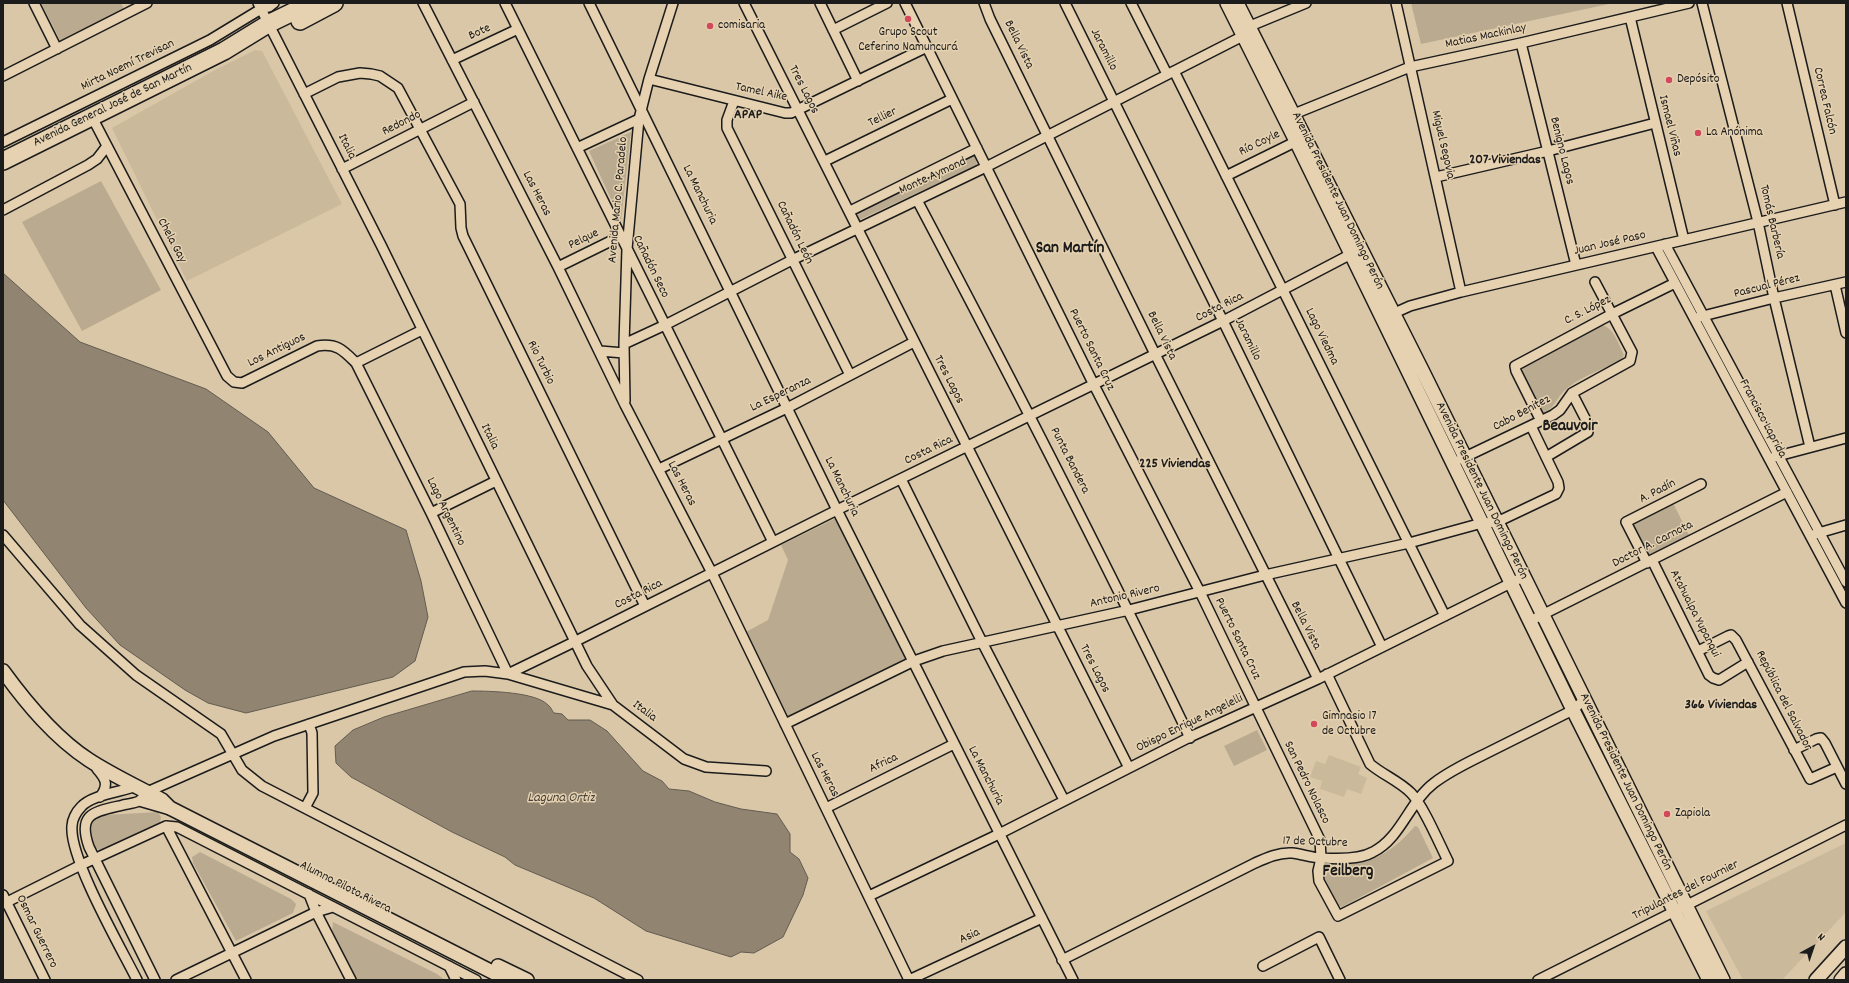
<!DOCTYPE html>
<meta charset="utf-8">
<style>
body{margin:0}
#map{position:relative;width:1849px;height:983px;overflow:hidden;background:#dac7a7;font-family:Dekko,sans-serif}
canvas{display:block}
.frame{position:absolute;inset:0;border:4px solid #1c1c1c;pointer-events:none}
.north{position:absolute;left:1793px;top:927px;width:40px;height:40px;-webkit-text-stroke:3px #e6d2b0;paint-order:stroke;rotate:40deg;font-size:11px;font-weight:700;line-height:16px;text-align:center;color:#1c1c1c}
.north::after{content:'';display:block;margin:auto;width:14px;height:18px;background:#1c1c1c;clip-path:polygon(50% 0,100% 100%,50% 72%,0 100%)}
</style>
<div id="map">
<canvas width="1849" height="983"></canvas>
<div class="frame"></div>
<div class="north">N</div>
</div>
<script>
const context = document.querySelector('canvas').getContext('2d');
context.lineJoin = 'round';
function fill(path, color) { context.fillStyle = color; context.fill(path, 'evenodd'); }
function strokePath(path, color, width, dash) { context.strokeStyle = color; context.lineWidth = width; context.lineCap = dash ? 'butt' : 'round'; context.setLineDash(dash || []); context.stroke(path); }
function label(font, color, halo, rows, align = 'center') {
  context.font = font + ' Dekko,sans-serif'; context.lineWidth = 3; context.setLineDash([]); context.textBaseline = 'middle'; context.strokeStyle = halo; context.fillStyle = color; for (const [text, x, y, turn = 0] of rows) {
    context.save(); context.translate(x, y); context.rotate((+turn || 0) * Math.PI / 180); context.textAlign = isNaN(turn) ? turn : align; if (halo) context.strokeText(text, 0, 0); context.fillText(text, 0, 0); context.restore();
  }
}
const built = new Path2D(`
 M 255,50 L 262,51 L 342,204 L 187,281 L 112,128 L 215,70 Z
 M 1329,755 L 1361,767 L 1358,774 L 1367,778 L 1361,794 L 1347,789 L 1344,797 L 1320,789 L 1322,781 L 1310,777 L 1316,761 L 1325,764 Z
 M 1846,843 L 1846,912 L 1782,980 L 1743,980 L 1706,911 Z`);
const green = new Path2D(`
 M 41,3 L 121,3 L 124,9 L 61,42 Z
 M 1411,3 L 1614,3 L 1421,44 Z
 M 631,132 L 621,221 L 589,151 Z
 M 975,155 L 977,165 L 859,220 L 857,212 Z
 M 101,181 L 161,290 L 82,331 L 22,222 Z
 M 1600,325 C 1613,325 1619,345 1624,355 L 1620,361 C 1602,370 1578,377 1563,392 C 1555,401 1554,409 1542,413 L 1521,373 L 1523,368 Z
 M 1673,503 L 1690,537 L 1650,557 L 1633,523 Z
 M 836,518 L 906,658 L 786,717 L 744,633 L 768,620 L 788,560 L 781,545 Z
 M 1257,730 L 1267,750 L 1234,766 L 1224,746 Z
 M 158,812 L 161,817 L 160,823 L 102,851 C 88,846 88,833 93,820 L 105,815 Z
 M 1415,826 L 1418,827 L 1433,858 L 1342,907 L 1336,904 L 1322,873 L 1325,868 C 1367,863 1387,859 1415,826 Z
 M 200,852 L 291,899 L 296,904 L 293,913 L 236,941 L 193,863 L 192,857 Z
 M 333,922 L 437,974 L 445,980 L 357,980 L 332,932 Z`);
const water = new Path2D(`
 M 3,273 L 80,342 L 206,389 L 268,432 L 314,488 L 406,530 L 421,581 L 428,617 L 415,661 L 393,677 L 246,713 L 208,703 L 185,690 L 120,645 L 86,608 L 3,500 Z
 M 472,691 C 490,691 536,692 548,705 C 551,707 552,711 554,713 L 562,714 L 568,720 L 590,720 L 607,731 L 643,771 L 662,781 L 669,789 L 689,791 L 715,802 L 741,809 L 777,814 L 790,834 L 790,852 L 799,859 L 808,878 L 803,895 L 783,937 L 754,953 L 741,952 L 731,957 L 646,931 L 594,898 L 515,865 L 505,857 L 452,832 L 351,777 L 336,763 L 335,746 L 353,730 L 384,717 Z`);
const street = new Path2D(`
 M 34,3 L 57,49
 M 258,3 L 381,245 L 587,666 L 613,705 L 684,759 L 706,767 L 766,771
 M 423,3 L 558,267 L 625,405 L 712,573 L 909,980
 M 505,3 L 773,542
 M 589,3 L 837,510 L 1073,980
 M 744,3 L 1129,768
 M 820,3 L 858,81
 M 905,3 L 1094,385 L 1200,592 L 1320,840 L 1321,858 L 1318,871 L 1319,881 L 1338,916 L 1448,861 C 1439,843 1423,805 1411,793 C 1399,781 1383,775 1370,764 L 1327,674
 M 984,3 L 990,19 L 1155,354 L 1318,679
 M 1065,3 L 1223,321 L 1382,647
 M 1131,3 L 1167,74
 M 1396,3 L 1461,292
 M 1702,3 L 1758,222 L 1774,298 L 1810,447
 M 1787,3 L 1835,205
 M 1630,17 L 1684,240
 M 833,30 L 887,3
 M 1521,43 L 1576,265
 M 452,60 L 518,29
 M 1174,71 L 1445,616
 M 3,76 L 147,3
 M 649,79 L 785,113 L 791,113 L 927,47
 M 304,94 L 338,77 L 360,73 L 371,74 L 380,76 L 398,88 L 460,204 L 461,228 L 463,236 L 645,606
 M 734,101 L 727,120 L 727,128 L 850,375
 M 92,117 L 227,376 L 234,382 L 242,383 L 317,346 C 337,343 343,350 356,363 L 422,330
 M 1290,119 L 1294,114 L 1410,67 L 1521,43 L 1689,3
 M 3,142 L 210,40 L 261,9 L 269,7 L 274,3
 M 577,148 L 639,119
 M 825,161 L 952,99
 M 342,169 L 474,102
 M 1226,176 L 1301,139
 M 1436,177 L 1548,151 L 1655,123
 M 917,200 C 1011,378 1103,556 1190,738
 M 3,210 L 88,165 L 97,159 L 107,146
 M 850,211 L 977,148
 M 1665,244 L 1846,582
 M 1656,247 L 1846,603
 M 558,267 L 621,236
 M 1835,285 L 1846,333
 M 1390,315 L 1410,306 L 1461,292 L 1846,202
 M 1699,317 L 1774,298 L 1846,282
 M 624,344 L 665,325 L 792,260 L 986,167 L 1243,36 L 1255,24 L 1306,3
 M 600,351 L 624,353
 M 356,363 L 431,513 L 508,674
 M 625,401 L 624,344 L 627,249 L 639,119 L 649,79 L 673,3
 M 1541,421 L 1516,371 L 1515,366 L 1612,314 L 1675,283
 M 1546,457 L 1588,432 L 1588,424 L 1572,393
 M 1774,457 L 1846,438
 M 1461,459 L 1553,415 L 1560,410 L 1572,393 L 1630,361 L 1632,352 L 1595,282
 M 659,469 L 789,407 L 914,342
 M 901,479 L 982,642 L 1064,800
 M 431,513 L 496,481
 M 1815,534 L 1846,525
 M 3,535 L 80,625 L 136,675 L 221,734 L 242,770 L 262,786 L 638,980
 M 1652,560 L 1709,675 L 1713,678 L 1719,680 L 1748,662
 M 1647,563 L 1626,522 L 1701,484
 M 1530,621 L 1787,492
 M 1698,651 L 1728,636 L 1731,635 L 1736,640 L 1810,779 L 1837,767
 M 508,674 L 574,642 L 837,510 L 1223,321 L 1355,252
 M 785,724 L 914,661 L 943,651 L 1129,610 L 1265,575 L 1409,543 L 1482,523 L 1497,522 L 1556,494 L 1559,488 L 1558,482 L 1531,426
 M 1794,750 L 1816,739 L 1821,738 L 1825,743 L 1846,784
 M 97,769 C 106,779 109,785 100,797
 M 139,801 L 170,810
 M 305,808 L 313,793 L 312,733 L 309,724
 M 826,808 L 954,744
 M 166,826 L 246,980
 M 309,894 L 316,912 L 351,980
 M 3,895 L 45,980
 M 869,896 L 999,834 L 1192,736 L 1318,679 L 1523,577
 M 3,904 L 81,865 L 166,826 L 177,827 L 476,980
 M 1062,960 L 1255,863 C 1266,858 1279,852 1292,853 C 1302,854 1312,858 1322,858 C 1337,859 1359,860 1373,852 C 1401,838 1409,802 1434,783 C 1451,770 1471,761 1489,752 C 1517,738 1545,724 1573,710 L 1584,700
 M 449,966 L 456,980
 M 1263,966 L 1319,937 L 1340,980
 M 137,980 C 121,948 69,858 72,826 C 72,820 76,812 81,807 C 91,795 121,792 137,786
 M 155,980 L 89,847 C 77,813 94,812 123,805 C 128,804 135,803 139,801 C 142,799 145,795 147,792 L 274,736 L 464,672 L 485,671 L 508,674 L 613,705
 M 176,980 L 316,912 L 333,907
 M 909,980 L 1042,918
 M 1538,980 L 1846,825`);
const secondary = new Path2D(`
 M 1227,3 L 1296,141 L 1573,710 L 1709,980
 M 1237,3 L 1423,372 L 1723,980
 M 3,671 C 27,704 55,738 89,760 C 112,775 138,787 162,800 L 170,808 L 508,980
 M 498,966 L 527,980
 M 1816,980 L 1846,947
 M 1841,980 L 1846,974`);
const highway = new Path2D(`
 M 300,21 L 334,3
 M 3,161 L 224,51 L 268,24 L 311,3`);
const markers = [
 [908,19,4,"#d1495b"],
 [710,26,4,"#d1495b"],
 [1669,80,4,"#d1495b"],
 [1698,133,4,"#d1495b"],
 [1314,724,4,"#d1495b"],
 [1667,814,4,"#d1495b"]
];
const poiNames = [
 ["comisaria",718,26],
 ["Grupo Scout",908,33,"center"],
 ["Ceferino Namuncurá",908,48,"center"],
 ["Depósito",1677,80],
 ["La Anónima",1706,133],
 ["Gimnasio 17",1322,717],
 ["de Octubre",1322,732],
 ["Zapiola",1675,814]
];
const streetNames = [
 ["Bote",480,33,-25],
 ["Matias Mackinlay",1486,37,-12],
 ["Bella Vista",1018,45,64],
 ["Jaramillo",1103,50,63],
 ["Mirta Noemí Trevisan",128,66,-26],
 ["Tres Lagos",803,90,63],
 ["Tamel Aike",761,93,12],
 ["Correa Falcón",1824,101,77],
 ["Avenida General José de San Martín",113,106,-26],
 ["Tellier",883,118,-26],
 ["Redondo",402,124,-27],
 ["Ismael Viñas",1669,126,76],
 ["Río Coyle",1260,144,-26],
 ["Miguel Segovia",1442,145,77],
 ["Italia",346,147,63],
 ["Benigno Lagos",1561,151,76],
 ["Monte Aymond",933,177,-25],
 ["Las Heras",536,194,63],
 ["La Manchuria",699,195,64],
 ["Avenida Mario C. Paradelo",619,200,-85],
 ["Avenida Presidente Juan Domingo Perón",1337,201,64],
 ["Tomás Barbería",1771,222,77],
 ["Cañadón León",794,233,64],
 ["Pelque",584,240,-26],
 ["Chela Gay",171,241,62],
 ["Juan José Paso",1610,244,-13],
 ["Cañadón Seco",650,267,64],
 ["Pascual Pérez",1767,287,-14],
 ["Costa Rica",1220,308,-27],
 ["C. S. López",1588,311,-27],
 ["Bella Vista",1161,336,64],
 ["Lago Viedma",1321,337,64],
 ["Jaramillo",1247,340,64],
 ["Puerto Santa Cruz",1091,350,64],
 ["Los Antiguos",277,351,-26],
 ["Rio Turbio",540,363,64],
 ["Tres Lagos",948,380,63],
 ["La Esperanza",781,395,-26],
 ["Cabo Benitez",1522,414,-28],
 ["Francisco Laprida",1762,419,62],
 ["Italia",489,437,64],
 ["Costa Rica",929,451,-26],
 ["Punta Bandera",1069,461,63],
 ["Las Heras",681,484,63],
 ["La Manchuria",841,487,64],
 ["Avenida Presidente Juan Domingo Perón",1481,491,64],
 ["A. Padín",1658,492,-27],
 ["Lago Argentino",445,512,64],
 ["Doctor A. Carnota",1653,545,-27],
 ["Costa Rica",639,595,-27],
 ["Antonio Rivero",1125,597,-13],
 ["Atahualpa Yupanqui",1694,614,63],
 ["Bella Vista",1305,626,63],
 ["Puerto Santa Cruz",1237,639,64],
 ["Tres Lagos",1094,669,63],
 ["República del Salvador",1783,701,63],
 ["Italia",644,712,37],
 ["Obispo Enrique Angelelli",1190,724,-26],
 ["Africa",884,764,-26],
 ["Las Heras",824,775,63],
 ["La Manchuria",985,776,63],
 ["Avenida Presidente Juan Domingo Perón",1625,782,64],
 ["San Pedro Nolasco",1306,783,64],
 ["17 de Octubre",1315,843,2],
 ["Alumno Piloto Rivera",345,888,27],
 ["Tripulantes del Fournier",1686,891,-27],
 ["Osmar Guerrero",36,932,64],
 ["Asia",970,937,-25]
];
const neighbourhoodNames = [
 ["APAP",748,116],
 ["207 Viviendas",1505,161],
 ["225 Viviendas",1175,465],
 ["366 Viviendas",1721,706]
];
const waterNames = [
 ["Laguna Ortiz",561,799]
];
const districtNames = [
 ["San Martín",1070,250],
 ["Beauvoir",1570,428],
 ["Feilberg",1348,873]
];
fill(built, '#cab99b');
fill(green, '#baab90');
fill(water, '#918572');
strokePath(water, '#625b50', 1);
strokePath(street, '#1c1c1c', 12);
strokePath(secondary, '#1c1c1c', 16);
strokePath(highway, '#1c1c1c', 20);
strokePath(street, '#e6d2b0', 9);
strokePath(secondary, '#e6d2b0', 13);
strokePath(highway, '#e6d2b0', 17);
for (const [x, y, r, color] of markers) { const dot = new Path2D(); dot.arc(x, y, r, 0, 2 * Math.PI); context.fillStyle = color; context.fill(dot); strokePath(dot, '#e6d2b0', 1.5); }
label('13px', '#1c1c1c', '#e6d2b0', poiNames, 'left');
label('13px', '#1c1c1c', '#e6d2b0', streetNames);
label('bold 14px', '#1c1c1c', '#e6d2b0', neighbourhoodNames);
label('italic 14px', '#45413a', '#e6d2b0', waterNames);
label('bold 17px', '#1c1c1c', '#e6d2b0', districtNames);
</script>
